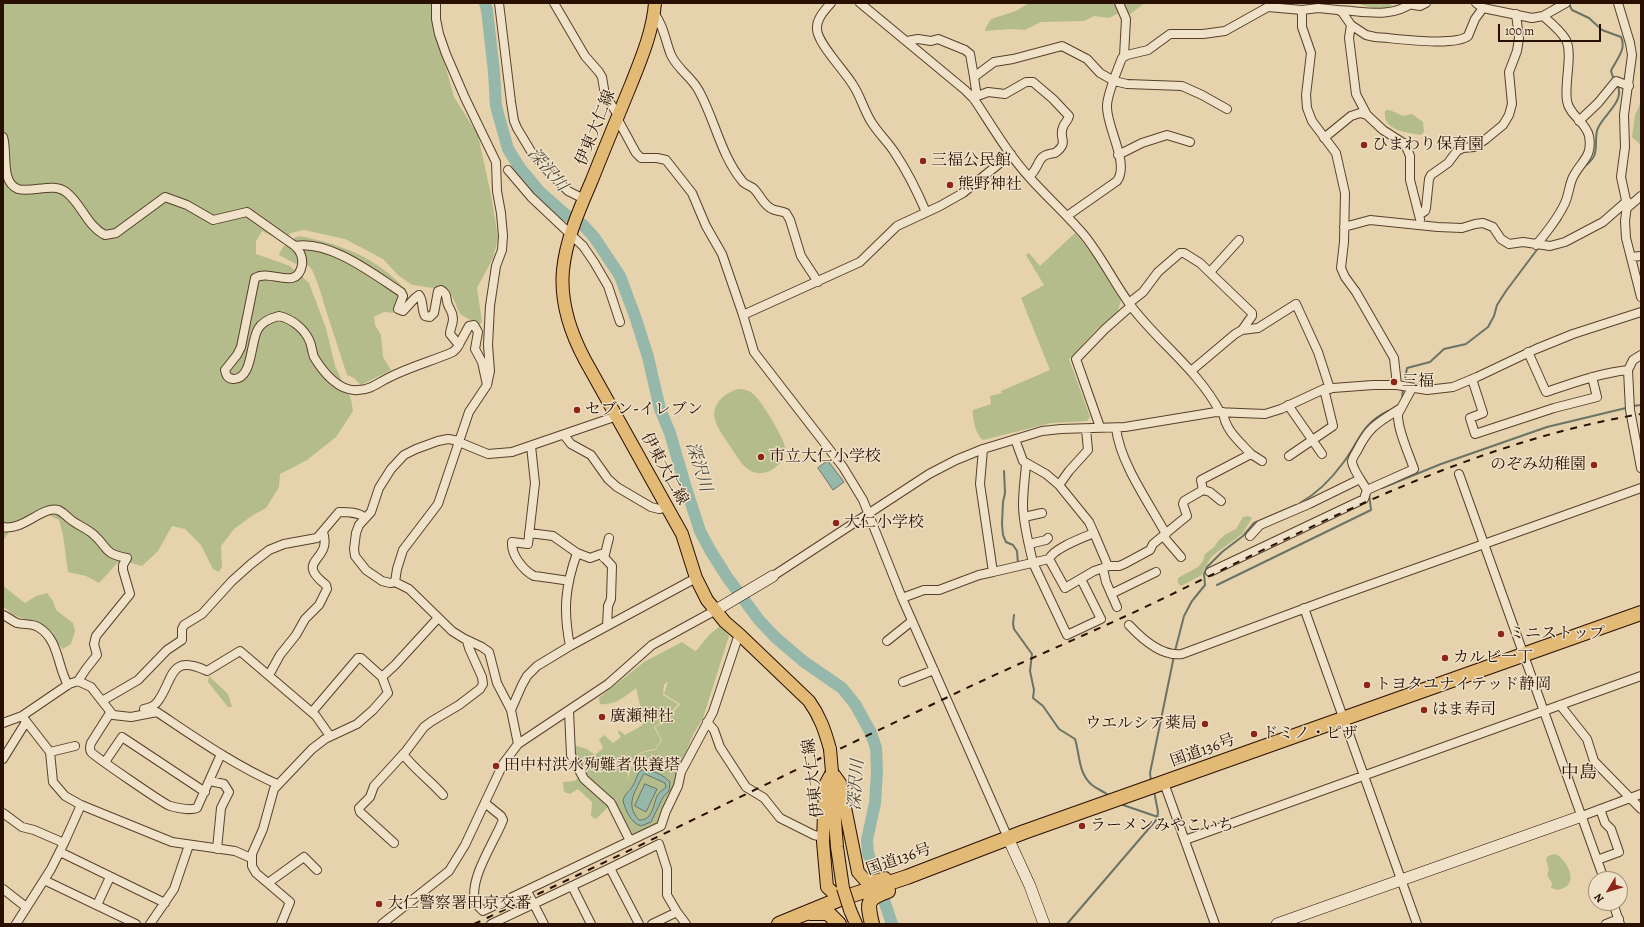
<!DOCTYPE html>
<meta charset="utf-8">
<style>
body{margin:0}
#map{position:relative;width:1644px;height:927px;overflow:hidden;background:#e6d2ac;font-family:Alegreya,serif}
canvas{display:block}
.frame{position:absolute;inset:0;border:4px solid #280f00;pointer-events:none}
.north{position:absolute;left:1588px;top:871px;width:40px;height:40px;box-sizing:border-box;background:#efe2c9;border:1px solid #9f8e79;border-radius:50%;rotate:232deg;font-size:11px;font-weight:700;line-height:16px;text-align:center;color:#280f00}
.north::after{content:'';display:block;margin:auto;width:14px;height:18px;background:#8f2418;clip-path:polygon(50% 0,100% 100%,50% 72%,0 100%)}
.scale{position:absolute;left:1498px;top:24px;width:103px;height:18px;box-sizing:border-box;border:2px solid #280f00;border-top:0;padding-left:5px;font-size:12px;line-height:14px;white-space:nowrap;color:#280f00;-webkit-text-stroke:3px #efe2c9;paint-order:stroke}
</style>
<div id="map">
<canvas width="1644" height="927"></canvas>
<div class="frame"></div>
<div class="north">N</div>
<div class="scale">100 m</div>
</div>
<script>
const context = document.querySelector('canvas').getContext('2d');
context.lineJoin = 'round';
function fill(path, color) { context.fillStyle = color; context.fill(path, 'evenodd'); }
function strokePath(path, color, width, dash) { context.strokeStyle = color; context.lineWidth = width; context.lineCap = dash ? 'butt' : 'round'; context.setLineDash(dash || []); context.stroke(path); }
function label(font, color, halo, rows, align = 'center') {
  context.font = font + ' Alegreya,"Noto Serif JP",serif'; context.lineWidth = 3; context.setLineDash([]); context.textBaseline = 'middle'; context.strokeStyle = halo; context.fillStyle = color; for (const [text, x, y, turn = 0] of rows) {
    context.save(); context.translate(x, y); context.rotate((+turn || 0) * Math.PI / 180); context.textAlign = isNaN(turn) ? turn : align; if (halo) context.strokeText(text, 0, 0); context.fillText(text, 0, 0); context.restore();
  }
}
const green = new Path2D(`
 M 3,3 L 432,3 L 431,14 L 454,97 L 478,135 L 491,195 L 498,238 L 493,258 L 477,288 L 482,322 L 479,325 L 460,314 L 453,298 L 447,290 L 412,285 L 398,275 L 383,259 L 345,239 L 304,230 L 291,233 L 282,243 L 274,237 L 262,231 L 256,241 L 256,254 L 290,266 L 309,283 L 326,328 L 335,366 L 351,399 L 353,411 L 336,437 L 307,460 L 280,474 L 279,487 L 266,508 L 253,515 L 234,529 L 221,546 L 222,567 L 219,572 L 213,569 L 201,545 L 185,529 L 172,526 L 158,551 L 142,566 L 120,560 L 99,583 L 86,576 L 68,572 L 63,535 L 59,520 L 49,515 L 31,522 L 12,527 L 3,541 Z
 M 1029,3 L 1145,3 L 1130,14 L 1121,12 L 1109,18 L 1094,16 L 1084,21 L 1041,22 L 1025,30 L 1010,29 L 985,31 L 986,27 L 991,19 L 1016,11 Z
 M 1359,3 L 1390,3 L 1392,7 L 1382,11 L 1362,5 Z
 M 1641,102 L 1641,145 L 1632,137 L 1635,115 Z
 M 1387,110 L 1392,111 L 1403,116 L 1412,114 L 1423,122 L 1424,132 L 1421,135 C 1407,132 1382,131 1385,111 Z
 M 1075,233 L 1098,261 L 1121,300 L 1118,311 L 1096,330 L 1069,359 L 1090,417 L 1087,421 L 1051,423 L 983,440 C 976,435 972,419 973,410 L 991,404 L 990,396 L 1002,393 L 1001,391 L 1050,370 L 1021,298 L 1044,285 L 1026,255 L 1029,253 L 1040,266 Z
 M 299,236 C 336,243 371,255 398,282 C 402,286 408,290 408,297 C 408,304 400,309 395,313 L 384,312 L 374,317 L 375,325 L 381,335 L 383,357 L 391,370 L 361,385 L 354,378 L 347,375 L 324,304 C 323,298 315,275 312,270 C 310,267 307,265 305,262 L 296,264 L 279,255 C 281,247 291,239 299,236 Z
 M 738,389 C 744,389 748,390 752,393 C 760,398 784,438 785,447 C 786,454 782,462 777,466 C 772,471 764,474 757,473 C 744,471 737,456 730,446 C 725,438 717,429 715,419 C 711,404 725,393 738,389 Z
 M 1248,516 L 1252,518 L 1242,534 L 1212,556 L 1204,569 L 1202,575 L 1181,586 L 1178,583 L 1178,578 L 1198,567 L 1203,561 L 1205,554 L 1214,547 L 1219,540 L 1226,534 L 1236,529 L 1243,517 Z
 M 3,586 L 25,603 L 36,596 L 47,593 L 53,601 L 56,610 L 73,623 L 75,631 L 71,644 L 63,649 L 58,644 L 52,632 L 37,623 L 13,615 L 3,606 Z
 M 720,626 L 729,636 L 703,718 L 694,733 L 678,770 L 670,797 L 664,806 L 660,821 L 656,825 L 636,835 L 632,834 L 615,801 L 617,798 L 596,819 L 591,816 L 592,802 L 578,789 L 570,794 L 564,792 L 563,782 L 575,781 L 584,770 L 573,754 L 573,745 L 587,749 L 595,755 L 603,748 L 599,739 L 604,735 L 613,743 L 621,737 L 618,732 L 619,730 L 625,735 L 641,726 L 644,722 L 636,688 C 626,696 615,706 600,704 L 599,698 L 644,662 L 682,642 L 695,651 L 697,650 L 709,635 ZM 668,681 L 664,694 L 680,704 L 664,723 L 655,727 L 662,740 L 655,750 C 633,752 634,762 627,780 C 629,761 635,751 655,749 L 661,740 L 654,727 L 663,722 L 678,704 L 663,695 L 664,685 Z
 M 209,676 L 228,694 L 232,707 L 228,707 L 208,682 Z
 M 1555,854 C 1564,857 1577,877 1567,886 C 1565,888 1560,889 1558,890 L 1551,888 L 1552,883 L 1547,875 L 1549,870 L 1546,859 L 1548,856 Z`);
const water = new Path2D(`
 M 828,461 L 844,482 L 833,490 L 818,468 Z
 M 641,770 C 651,769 664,775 670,782 L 669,791 L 663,797 L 651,822 L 641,826 C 631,823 626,811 623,801 C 624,794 629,792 632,787 C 636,782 636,775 641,770 ZM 645,774 L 665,783 L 666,787 C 663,790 659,792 657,796 C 653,806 652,821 639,820 C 624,804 636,791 643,775 Z
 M 645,784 L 657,789 L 646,812 L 635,806 Z`);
const stream = new Path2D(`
 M 1569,4 L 1572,10 L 1589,18 L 1602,30 L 1621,37 C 1627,49 1616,60 1611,71 L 1614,80
 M 1583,168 C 1587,164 1592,161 1594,156 C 1598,148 1594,136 1598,128 C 1604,114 1626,101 1617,84
 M 1565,211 L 1570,199
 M 1543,243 L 1561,219
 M 1404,384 L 1407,368 L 1430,362 L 1444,349 L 1466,344 L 1488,327 L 1494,316 L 1497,305 L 1506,291 L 1539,247
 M 1402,400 L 1403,388
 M 1633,406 L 1641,405
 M 1004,471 L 1005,493 L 1003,502 L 1002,524 L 1003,535 L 1006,542 L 1013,545 L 1017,551 L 1018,564
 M 1382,488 L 1441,464 L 1547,427 L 1626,408
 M 1300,503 C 1316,494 1332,478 1343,463 C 1360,441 1360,425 1388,411
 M 1217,585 L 1371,510 L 1369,494
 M 1014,615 L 1013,624 L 1014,629 L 1032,654 L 1030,671 L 1034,690 L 1033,698 L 1043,706 L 1059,729 L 1075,739 C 1080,755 1078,773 1092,785 C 1097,789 1103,791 1108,795
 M 1175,651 L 1184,616 L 1192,601 L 1205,585 L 1204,574 L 1207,567 L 1222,552 L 1243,536 L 1254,523 L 1296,505
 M 1151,781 L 1150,773 L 1174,656
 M 1123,805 L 1158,817
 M 1067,924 L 1157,819 L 1158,812 L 1154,791`);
const river = new Path2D(`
 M 485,3 L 487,10 L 494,72 L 496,106 L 508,149 L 520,168 L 540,192 L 566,215 L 583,225 L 594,237 L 620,276 L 636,319 L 648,357 L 660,409 L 670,433 L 686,488 L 700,531 L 710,550 L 727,577 L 759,620 L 775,637 L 803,661 L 842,688 L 855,704 L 871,733 L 876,748 L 877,772 L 875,803 L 867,840 L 868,853 L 892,924`);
const street = new Path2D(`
 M 499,3 L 511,102 L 514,121 L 517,128 L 532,153 L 549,172 L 568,191 L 584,199
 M 554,3 L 585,56 L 599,72 L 602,77 L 605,95 L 618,115
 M 831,3 C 825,10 816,19 817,29 C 817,43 845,71 853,85 C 861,97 864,111 872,123 C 879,134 888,142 895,153 C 907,171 917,191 926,212
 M 860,3 L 965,90 L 974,99 C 992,126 1008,154 1030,178 C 1047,197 1067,215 1084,235 C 1102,257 1114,283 1131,306 C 1159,343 1198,370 1220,412
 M 1119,3 L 1126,19 L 1124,56
 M 1476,3 L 1483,8 L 1532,18 L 1543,16 L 1566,3
 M 1618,3 L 1630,43 L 1632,55 L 1624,115 L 1625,147 L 1621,177 L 1627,205 L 1625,221 L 1626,238 L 1641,297
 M 1408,4 L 1420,6 L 1426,3
 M 1302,10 L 1302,27 L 1311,53 L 1306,95 L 1307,108 L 1312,121 L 1336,153 L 1345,193 L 1344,242 L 1341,268 L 1345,277 L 1356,292 L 1394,358 L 1397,385
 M 1338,10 C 1363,11 1390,19 1412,3
 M 654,13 C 664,26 665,40 671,55 C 678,70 692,77 699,91 C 715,120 721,156 743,182 C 746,185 750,186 753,188 C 760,194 763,205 772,209 C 776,211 782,211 786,213 L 790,220 L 801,256 L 818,282
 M 1351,25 L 1366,35 L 1375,37 C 1394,38 1454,47 1468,36 L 1475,19 L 1483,8
 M 907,41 L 918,39 L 931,41 L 938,39 L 965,50 L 970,54 L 974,77
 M 975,97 L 988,92 L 1005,94 L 1026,82 L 1033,82 L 1053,99 L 1069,116 C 1068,121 1064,123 1063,127 C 1058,139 1070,142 1055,153 C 1035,155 1042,165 1029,177
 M 974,99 L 976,91 L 974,77 L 994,62 L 1013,59 L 1062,46 L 1087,59 L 1100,73 L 1114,81 L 1127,84 L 1182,86 L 1202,95 L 1227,109
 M 617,118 L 636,153 L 641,158 L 657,158 L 666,160 L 692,193 L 706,226 L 722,254 L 743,315 L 754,352 L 843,467 L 863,500 L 902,598 L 1008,838
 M 1579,121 L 1598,103 L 1616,81 L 1629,86
 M 3,137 C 8,153 0,182 18,189 C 33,193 53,182 66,192 C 81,203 87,226 105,235 L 116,233 L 165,197 L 187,205 L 213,220 L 247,212 L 295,246 C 301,252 303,257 302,265 C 297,292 270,268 255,278 L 241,347 L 237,355 L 225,370 C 226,375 227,378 233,379 C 253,380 250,342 258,329 C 262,322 271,318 279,316 C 292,319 305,329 310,342 C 312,347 312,352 314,357 C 323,372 339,392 358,390 C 370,390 378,383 388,378 C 409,367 432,361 453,352 L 457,348 L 469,326 L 474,325 L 478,332 L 475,349 L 482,362 L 487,385
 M 1324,138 L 1351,116 L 1360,113 L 1367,115 L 1383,130 L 1405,144 L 1410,156 L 1410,180 L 1420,219
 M 1118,155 L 1142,143 L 1167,135 L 1190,142
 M 508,170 L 531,197 L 583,246 L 594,262 L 608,286 L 620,322
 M 1627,208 L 1641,196
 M 1419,215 L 1425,211 L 1426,208 L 1429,179 L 1431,175 L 1448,163 L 1457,151 L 1463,148 L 1474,147 L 1486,139 L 1503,125 L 1509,115 L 1512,104 L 1509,72 L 1517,51 L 1519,38 L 1516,14
 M 1067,216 L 1117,181 C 1130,163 1106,127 1107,106 C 1107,96 1118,68 1122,58 L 1127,55 L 1148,50 L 1170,34 L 1203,34 L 1225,31 L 1268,7 L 1302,10 L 1318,8 L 1338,10 L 1342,12 L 1351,25 L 1349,38 L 1356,94 L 1367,115
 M 1344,227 L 1370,220 L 1438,227 L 1462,228 L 1475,224 L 1483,223 L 1493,227 L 1501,239 L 1509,244 L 1523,242 L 1550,246 L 1565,242 L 1603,222 L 1627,201
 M 1536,245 C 1547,232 1558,218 1565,203 C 1569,194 1569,185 1573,177 C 1581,161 1593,157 1589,136 C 1586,122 1569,115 1567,101 C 1564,84 1573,54 1566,40 C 1561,31 1551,23 1543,16
 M 295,246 C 330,240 373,274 401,292 L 403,296 L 398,309 L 403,311 L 415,298 L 419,295 C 424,301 421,309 425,316 L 430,317 L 434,313 L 438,291 L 441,290 C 449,294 445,301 449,307 C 451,311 453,313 453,319 C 453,324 450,329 450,334 L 459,345
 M 1631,257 L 1641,256
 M 1210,272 L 1239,240
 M 1129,303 L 1143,292 L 1158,272 L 1180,253 L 1184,253 L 1200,263 L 1252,313 L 1252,316 L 1242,330
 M 743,315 L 860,262 L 897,226 L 940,206 L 963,193 L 1011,154
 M 1528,352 L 1546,392 C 1573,383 1600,373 1628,370
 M 1641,355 L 1633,360 L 1628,370 L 1630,410 L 1641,468
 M 1191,371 L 1235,334 L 1242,330 L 1258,328 L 1296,304 L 1318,352 L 1330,389
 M 1472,379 L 1483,413 L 1470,418 L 1475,434 L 1554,408 L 1597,397 L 1592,377
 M 1288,405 L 1322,454
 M 1100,427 L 1076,359 L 1105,329 L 1131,306
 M 1116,428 C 1120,463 1149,503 1166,534
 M 564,435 L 571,444 L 591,455 L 608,479 L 617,487 L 651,507 L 659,509 L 668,507
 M 1015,439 L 1023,461 L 1046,474 L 1059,485
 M 531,446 L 535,483 L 528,544 L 512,542 C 511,555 523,570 534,576 C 536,576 564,580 568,581
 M 1251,454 L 1262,461
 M 1289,456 L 1333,426 L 1324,389
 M 1026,464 C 1025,478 1023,491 1023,505 C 1023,524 1029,544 1033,563 L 1067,635 L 1101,619 L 1081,579
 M 1459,474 L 1604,879
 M 1203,490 L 1210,492 L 1221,501
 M 1367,490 C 1363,483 1353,470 1352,462 C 1352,458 1355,454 1357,451 C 1370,425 1378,423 1401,408
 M 1024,517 L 1042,513
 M 3,527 C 23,531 42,506 58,510 C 63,512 66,516 70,519 C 77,525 86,528 93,534 C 110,549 102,553 127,558 L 123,565 L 123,570 L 130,594 L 96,636 L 94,644 L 97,655 L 86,669 L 78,681
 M 529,533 L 553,536 L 577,553 C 565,587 563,610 570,646
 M 1094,533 L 1108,566
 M 1163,536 L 1181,557
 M 1250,536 L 1260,525 L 1309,504 L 1360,479
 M 1029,544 L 1046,540 L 1048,538
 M 577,553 L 590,558 L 601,554 L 612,566 L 611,599 L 608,606 L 607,626
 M 604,558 L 609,538
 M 1049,559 L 1065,588 L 1094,571 L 1109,566 L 1119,566 L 1124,564 L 1150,550 L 1153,544 L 1187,516 L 1183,504 L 1184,501 L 1203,490 L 1201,480 L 1251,454 C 1239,441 1225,430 1223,412
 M 1103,569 L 1106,582 L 1117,607
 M 993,572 L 1049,559 C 1054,548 1082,538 1094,533 L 1089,522 L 1059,485 L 1069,471 L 1088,450 L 1086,429
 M 1210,572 L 1364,499 L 1367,490 L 1414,469 C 1409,454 1397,429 1398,414 L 1412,388
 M 773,576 L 929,474 L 956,460 L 983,449 L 1042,431 L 1061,429 L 1125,427 L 1216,412 L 1265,414 L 1281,409 L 1324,389 L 1333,388 L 1373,385 L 1397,385 L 1427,390 L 1453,387 L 1477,377 L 1536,349 L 1573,334 L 1641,312
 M 395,582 L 397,569 L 403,550 L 438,504 L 469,412 L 487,385 L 490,371 L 488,345 L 490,306 L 496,266 L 502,250 L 503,236 L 501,213 L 497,191 L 496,162 L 465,98 L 446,54 L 439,34 L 436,19 L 436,3
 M 1111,594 L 1156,572
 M 902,598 L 924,590 L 939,590 L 979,575 L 993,572 L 980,484 L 983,449
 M 1304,608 L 1417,924
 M 3,615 C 8,617 12,621 17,623 C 24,625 31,623 38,627 C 59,639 57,666 68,685
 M 1129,625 C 1142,639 1162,657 1182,654 L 1330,599 L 1641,488
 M 887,641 L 912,621
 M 269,675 L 280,655 L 296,635 L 305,619 L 319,605 L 327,589 L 326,585 C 293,559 333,562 323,532
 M 903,682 L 934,670
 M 102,701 L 138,680 L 167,650 L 182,640 L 182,629 L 184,625 L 202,614 L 232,581 L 251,564 L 269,550 L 284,544 L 317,538 L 339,512 C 348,512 359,512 365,518
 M 1560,705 L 1587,739 L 1594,761 L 1641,809
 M 144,709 C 149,708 155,706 158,701 C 174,679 169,653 207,671 L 240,651 L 316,716 L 330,736
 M 511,710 L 522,685 L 527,676 L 537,666 L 570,646 L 696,578
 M 569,711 L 571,755 L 584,779 L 611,803 L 630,841
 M 312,712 L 358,658 L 361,658 L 382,677 L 395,665 L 438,618
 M 110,713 L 91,743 C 90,746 89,749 91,752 C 94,756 164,804 170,806 C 178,808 190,811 197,808 L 221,754
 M 22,716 L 50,752 L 53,782 L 65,796 L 81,805 L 172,842 L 235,851 L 251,858
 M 707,722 L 714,730 L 720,747 L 746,787 L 764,798 L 780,818 L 814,835 L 823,837
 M 3,723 L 22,716 L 69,684 L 78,681 L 91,687 L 113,715 L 131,717 L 157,712 C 196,738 234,765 277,784
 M 518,744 L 511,710 L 497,683 L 489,652 L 482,647 L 463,638 L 452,631 L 409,589 L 395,582 L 390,583 L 382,581 L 366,570 L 355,556 L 354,549 L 356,533 L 359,525 L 371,512 L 379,488 L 391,469 L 404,455 L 416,449 L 438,441 L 448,439 L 454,440 L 488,454 L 512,452 L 617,416
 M 50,752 L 75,746
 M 403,754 C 415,770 430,780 443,795
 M 3,759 L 26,722
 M 105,762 L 122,737 L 205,792
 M 210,781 L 224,784 L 229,792 L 221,808 L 217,849
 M 1164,783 L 1215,924
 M 485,803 L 501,816 L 503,820 C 495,841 469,878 475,901 C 476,905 480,908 483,911 L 661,826 L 666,811 L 678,786 L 681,772 L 713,712 L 739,634
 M 3,813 L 22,827 L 34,830 L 64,843
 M 1582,816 L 1641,794
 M 1185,840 L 1641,676
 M 394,843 L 360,812 L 359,808 L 370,797 L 374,786 L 406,751 L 424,727 L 432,721 L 459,705 L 480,689 L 483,684 L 482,677 L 469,648 L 467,641
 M 60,852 L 165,903
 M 1597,860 L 1619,852 L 1611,829 L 1605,823 L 1600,809
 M 610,868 L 659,844 L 667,869 L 667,895 L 677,912
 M 44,880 L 136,924
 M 268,883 L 304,857 L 317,870
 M 572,886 L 591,924
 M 3,889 L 26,907
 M 527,891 L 544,924
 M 1613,903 L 1620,924
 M 97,905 L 110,877
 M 16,924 L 51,869 L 64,843 L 81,805
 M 150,924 L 174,889 L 189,845
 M 281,924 L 290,902 L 256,873 L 252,866 L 252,854 L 263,829 L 274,789 L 312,749 L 325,739 L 357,724 L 373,710 L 388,693 L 382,677
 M 382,924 L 449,871 L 465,845 L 503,764 L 518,744 L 608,684 L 652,645 L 716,610
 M 491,924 L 610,868 L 639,924
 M 652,924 L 677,912 L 686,924
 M 1606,924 L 1619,919`);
const secondary = new Path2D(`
 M 716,610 L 773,576
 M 1008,838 L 1030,886 L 1044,924
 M 1277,924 L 1582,816`);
const primary = new Path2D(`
 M 655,3 C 653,30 642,57 632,82 C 619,114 605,147 592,180 C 580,208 566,239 563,270 C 560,302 570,332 585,360 L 682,534 L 696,578 L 707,600 L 725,622 L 739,634 L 809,701 C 820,716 825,731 830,749
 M 832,772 L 840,783 L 858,872 L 865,880 L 870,882 L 885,878
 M 832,772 L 825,785 L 823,842 L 827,887 L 840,899
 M 832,782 L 837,847 L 843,888
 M 850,910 L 856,924`);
const highway = new Path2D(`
 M 810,913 L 828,913 L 839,924
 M 779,924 L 840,899 L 907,877 L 1024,832 L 1641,613
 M 872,924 C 867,902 866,899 888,891`);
const rail = new Path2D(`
 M 474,924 C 633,850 790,772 948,697 C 1012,666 1077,639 1141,609 C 1303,532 1462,444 1641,414`);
const primaryBridge = new Path2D(`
 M 830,749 L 832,772
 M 843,888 L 850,910`);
const markers = [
 [1364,145,4,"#8f2418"],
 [923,161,4,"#8f2418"],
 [950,185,4,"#8f2418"],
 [1394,382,4,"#8f2418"],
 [577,410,4,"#8f2418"],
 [761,457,4,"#8f2418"],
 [1594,465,4,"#8f2418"],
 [836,523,4,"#8f2418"],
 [1501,634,4,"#8f2418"],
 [1445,658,4,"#8f2418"],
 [1367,685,4,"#8f2418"],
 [1424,710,4,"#8f2418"],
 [602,717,4,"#8f2418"],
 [1205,724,4,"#8f2418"],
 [1254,734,4,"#8f2418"],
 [496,766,4,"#8f2418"],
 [1082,826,4,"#8f2418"],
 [379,904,4,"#8f2418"]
];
const streetNames = [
 ["伊東大仁線",596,128,-68],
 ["伊東大仁線",664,469,61],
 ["国道136号",1203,751,-20],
 ["伊東大仁線",814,778,-97],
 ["国道136号",899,860,-19]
];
const poiNames = [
 ["ひまわり保育園",1372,145],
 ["三福公民館",931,161],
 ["熊野神社",958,185],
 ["三福",1402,382],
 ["セブン-イレブン",585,410],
 ["市立大仁小学校",769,457],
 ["のぞみ幼稚園",1586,465,"right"],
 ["大仁小学校",844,523],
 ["ミニストップ",1509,634],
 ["カルビ一丁",1453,658],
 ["トヨタユナイテッド静岡",1375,685],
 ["はま寿司",1432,710],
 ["廣瀬神社",610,717],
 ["ウエルシア薬局",1197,724,"right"],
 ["ドミノ・ピザ",1262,734],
 ["田中村洪水殉難者供養塔",504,766],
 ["ラーメンみやこいち",1090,826],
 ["大仁警察署田京交番",387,904]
];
const waterNames = [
 ["深沢川",547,170,49],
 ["深沢川",698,467,73],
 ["深沢川",857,785,-86]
];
const quarterNames = [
 ["中島",1579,774]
];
fill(green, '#b3bc8a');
fill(water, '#96b8aa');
strokePath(water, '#6a7466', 1);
strokePath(stream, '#6a7466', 2);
strokePath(river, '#96b8aa', 12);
strokePath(street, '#58402b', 10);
strokePath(secondary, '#280f00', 12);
strokePath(primary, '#280f00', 14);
strokePath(highway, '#280f00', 16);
strokePath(street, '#efe2c9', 8);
strokePath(secondary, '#efe2c9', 11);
strokePath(primary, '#e3b976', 12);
strokePath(highway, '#e3b976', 14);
strokePath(rail, '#280f00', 2, [7, 7]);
strokePath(primaryBridge, '#280f00', 14, []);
strokePath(primaryBridge, '#e3b976', 12);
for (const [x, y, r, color] of markers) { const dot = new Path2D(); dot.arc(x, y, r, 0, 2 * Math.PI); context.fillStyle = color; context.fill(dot); strokePath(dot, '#efe2c9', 1.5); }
label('16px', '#280f00', '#efe2c9', streetNames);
label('16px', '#280f00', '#efe2c9', poiNames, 'left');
label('italic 17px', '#4e4a3c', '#efe2c9', waterNames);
label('18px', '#280f00', '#efe2c9', quarterNames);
</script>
